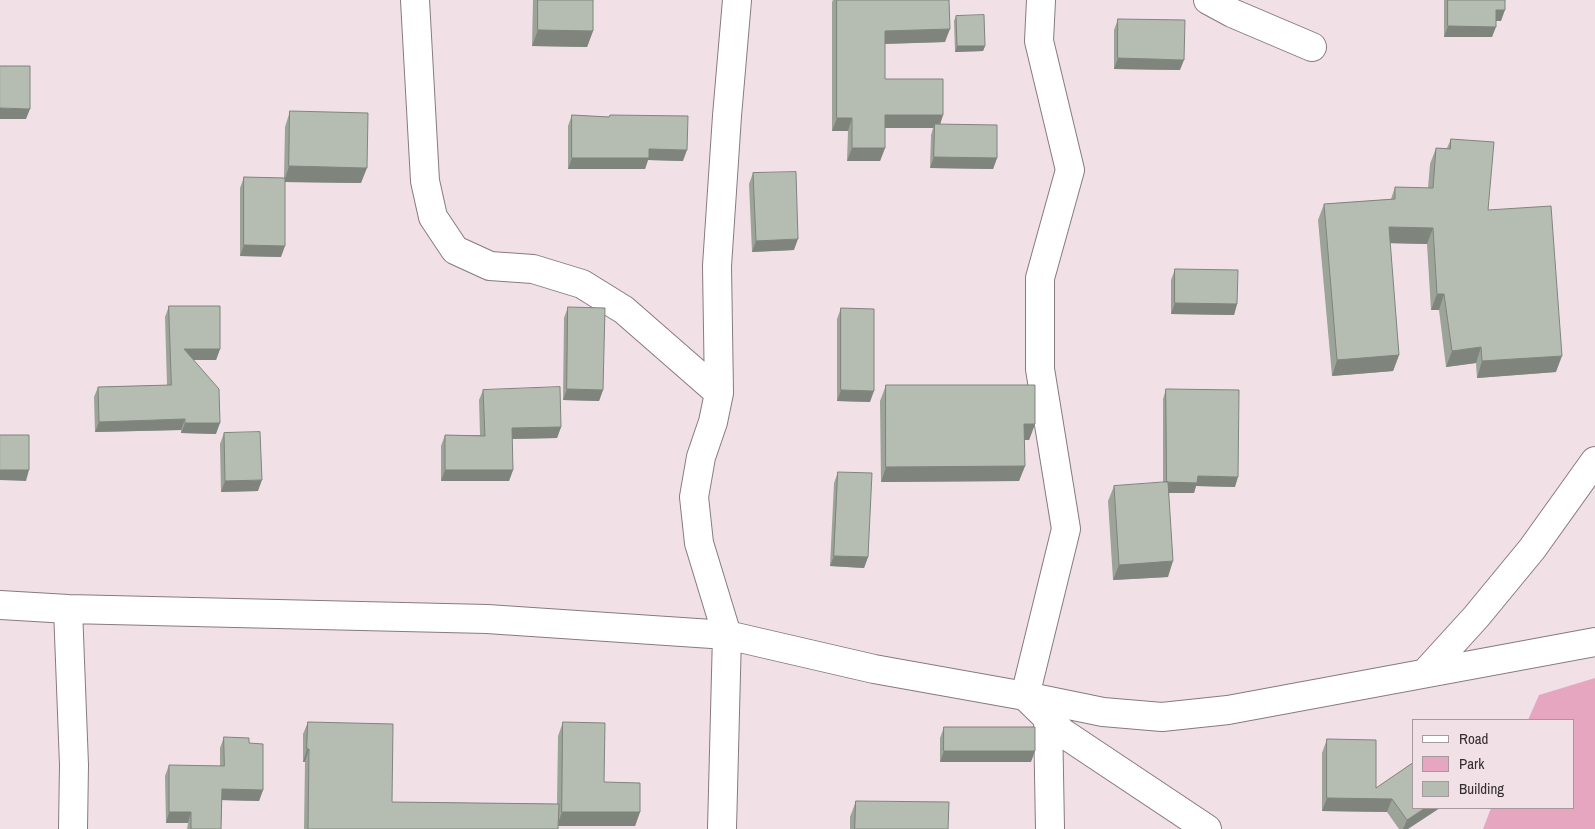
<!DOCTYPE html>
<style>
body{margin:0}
#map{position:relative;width:1595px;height:829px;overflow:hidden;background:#f1e1e7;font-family:"Archivo Narrow",sans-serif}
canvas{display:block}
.legend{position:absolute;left:1412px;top:719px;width:162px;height:90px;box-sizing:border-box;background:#f1e1e7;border:1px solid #a5999e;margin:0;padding:6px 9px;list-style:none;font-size:15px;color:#342e30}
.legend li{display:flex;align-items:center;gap:10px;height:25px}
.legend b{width:25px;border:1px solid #a5999e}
</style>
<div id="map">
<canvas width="1595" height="829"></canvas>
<ul class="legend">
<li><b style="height:6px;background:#fff"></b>Road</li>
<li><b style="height:14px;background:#e7a6c0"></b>Park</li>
<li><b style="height:14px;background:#b5bdb2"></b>Building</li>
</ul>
</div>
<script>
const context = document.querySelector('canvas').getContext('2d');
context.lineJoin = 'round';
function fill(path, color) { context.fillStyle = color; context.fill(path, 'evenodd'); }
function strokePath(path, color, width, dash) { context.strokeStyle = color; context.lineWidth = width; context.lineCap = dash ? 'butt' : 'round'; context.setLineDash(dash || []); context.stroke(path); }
const green = new Path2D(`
 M 1595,678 L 1595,829 L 1483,829 L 1491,808 L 1574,808 L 1574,720 L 1528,720 L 1539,695 Z`);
const minor = new Path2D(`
 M 415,0 L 425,181 L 433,217 L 455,250 L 490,266 L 533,269 L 582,284 L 624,310 L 719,393
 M 1041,0 L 1039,41 L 1070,170 L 1040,278 L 1040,369 L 1066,529 L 1025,696 L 1063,733 L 1207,829
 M 1208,0 L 1232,13 L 1312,47
 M 0,605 L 68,609 L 487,619 L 727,635 L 874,669 L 1025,696 L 1103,712 L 1162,717 L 1228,710 L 1595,642
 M 68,609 L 74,765 L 73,829
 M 1425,673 L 1476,617 L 1532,549 L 1595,461
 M 1048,718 L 1050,829
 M 722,829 L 727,635 L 699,543 L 694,497 L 701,457 L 713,422 L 719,393 L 717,266 L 727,116 L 737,0`);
const wall = new Path2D(`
 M 533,0 L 593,0 L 593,31 L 587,47 L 532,46 Z
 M 833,0 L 949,0 L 945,42 L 885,44 L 885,79 L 943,115 L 940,124 L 997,158 L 993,169 L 930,168 L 931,135 L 933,128 L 885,128 L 885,148 L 880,161 L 847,161 L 848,131 L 832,131 L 832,2 Z
 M 1444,0 L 1505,0 L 1501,21 L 1496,21 L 1492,37 L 1444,37 Z
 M 956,16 L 985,46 L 983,51 L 955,52 L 954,21 Z
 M 1118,19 L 1180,70 L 1114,69 L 1114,30 Z
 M 290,111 L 361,183 L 285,182 L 281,257 L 240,256 L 240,188 L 244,177 L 284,178 L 285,127 Z
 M 572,115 L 609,117 L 610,115 L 683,161 L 648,160 L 645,169 L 568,169 L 568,126 Z
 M 1451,139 L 1488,210 L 1556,372 L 1477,378 L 1476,363 L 1446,367 L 1439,310 L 1431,310 L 1427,244 L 1390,243 L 1399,355 L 1393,371 L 1332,376 L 1318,220 L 1324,204 L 1391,199 L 1395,187 L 1428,188 L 1430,164 L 1436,148 L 1447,148 Z
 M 753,173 L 794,250 L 752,252 L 749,184 Z
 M 1175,269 L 1237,304 L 1234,315 L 1171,314 L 1171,280 Z
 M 169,306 L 220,349 L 216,360 L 193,360 L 216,434 L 181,433 L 181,430 L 95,432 L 94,397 L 98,387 L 167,385 L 165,317 Z
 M 568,307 L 603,390 L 599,401 L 563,400 L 564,318 Z
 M 841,308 L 870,402 L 837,401 L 837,319 Z
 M 886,385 L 1035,424 L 1029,440 L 1024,440 L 1025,466 L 1019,481 L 881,482 L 880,401 Z
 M 1166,389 L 1235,487 L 1196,486 L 1194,493 L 1169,493 L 1168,577 L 1113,580 L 1108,501 L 1114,486 L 1163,483 L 1163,399 Z
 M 483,390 L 561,427 L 557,438 L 512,439 L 513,470 L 509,481 L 441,481 L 441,446 L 445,435 L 480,435 L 479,400 Z
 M 224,433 L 258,491 L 221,492 L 220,444 Z
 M 838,472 L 868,557 L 864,568 L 830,566 L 834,483 Z
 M 308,722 L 392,802 L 557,804 L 558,736 L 563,722 L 604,782 L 640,812 L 635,826 L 558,826 L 558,829 L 304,829 L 305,762 L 303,762 L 303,734 Z
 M 944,727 L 1031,762 L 940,762 L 940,738 Z
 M 224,737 L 249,743 L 263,790 L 259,801 L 222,800 L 221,829 L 187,829 L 188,823 L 166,823 L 165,776 L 169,765 L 220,766 L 220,748 Z
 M 1327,739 L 1376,788 L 1414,762 L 1408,829 L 1399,829 L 1387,812 L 1322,811 L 1322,753 Z
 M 856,801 L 948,829 L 850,829 L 850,817 Z`);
const shadedWall = new Path2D(`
 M 1496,10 L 1505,10 L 1501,21 L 1492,21 Z
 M 1448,26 L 1496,27 L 1492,37 L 1444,37 Z
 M 950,29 L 945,42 L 880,44 L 885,31 Z
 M 538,30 L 593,31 L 587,47 L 532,46 Z
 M 957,46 L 985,46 L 983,51 L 955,52 Z
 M 1118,58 L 1184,60 L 1180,70 L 1114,69 Z
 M 0,108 L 30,109 L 26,119 L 0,119 Z
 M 885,115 L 943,115 L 939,128 L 935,124 L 933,128 L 880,128 Z
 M 837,118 L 852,118 L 848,131 L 832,131 Z
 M 852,148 L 885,148 L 880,161 L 847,161 Z
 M 649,149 L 687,150 L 683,161 L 648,160 L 645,169 L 568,169 L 572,158 Z
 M 934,157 L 997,158 L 993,169 L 930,168 Z
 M 289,166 L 367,168 L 361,183 L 284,182 Z
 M 1389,227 L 1433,228 L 1427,244 L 1383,243 Z
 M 798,239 L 794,250 L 752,252 L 756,241 Z
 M 244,245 L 285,246 L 281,257 L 240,256 Z
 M 1437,294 L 1444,294 L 1439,310 L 1431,310 Z
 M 1175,303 L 1237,304 L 1234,315 L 1171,314 Z
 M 1481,347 L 1476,363 L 1446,367 L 1452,351 Z
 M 184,349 L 220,349 L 216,360 L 180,360 Z
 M 1399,355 L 1393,371 L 1332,376 L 1337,360 Z
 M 1562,356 L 1556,372 L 1477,378 L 1482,361 Z
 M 567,389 L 603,390 L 599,401 L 563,400 Z
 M 841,390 L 874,391 L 870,402 L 837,401 Z
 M 185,419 L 181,430 L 95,432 L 99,422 Z
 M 185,423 L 220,423 L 216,434 L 181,433 Z
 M 1024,424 L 1035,424 L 1029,440 L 1018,440 Z
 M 561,427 L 557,438 L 508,439 L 512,428 Z
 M 1025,466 L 1019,481 L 881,482 L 886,467 Z
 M 0,470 L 29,470 L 26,481 L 0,480 Z
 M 445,470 L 513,470 L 509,481 L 441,481 Z
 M 1198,476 L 1238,477 L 1235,487 L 1196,486 L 1194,493 L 1163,493 L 1167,483 Z
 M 262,480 L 258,491 L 221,492 L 225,481 Z
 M 834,556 L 868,557 L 864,568 L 830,566 Z
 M 1173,561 L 1168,577 L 1113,580 L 1119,565 Z
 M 307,749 L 309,749 L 305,762 L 303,762 Z
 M 944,751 L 1035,751 L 1031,762 L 940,762 Z
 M 222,789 L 263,790 L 259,801 L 218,800 Z
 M 1327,798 L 1392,799 L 1387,812 L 1322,811 Z
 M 1425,808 L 1440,808 L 1408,829 L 1403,829 L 1407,820 Z
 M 169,812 L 191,812 L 188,823 L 166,823 Z
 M 562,812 L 640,812 L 635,826 L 557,826 Z`);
const building = new Path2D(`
 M 538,0 L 593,0 L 593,31 L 538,30 Z
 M 837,0 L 949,0 L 950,29 L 885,31 L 885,79 L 943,79 L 943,115 L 885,115 L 885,148 L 852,148 L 852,118 L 837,118 Z
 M 1448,0 L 1505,0 L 1505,10 L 1496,10 L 1496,27 L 1448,26 Z
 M 984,15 L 985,46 L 957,46 L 956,16 Z
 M 1118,19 L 1185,20 L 1184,60 L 1118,58 Z
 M 0,66 L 30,66 L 30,109 L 0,108 Z
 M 290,111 L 368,113 L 367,168 L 289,166 Z
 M 572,115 L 609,117 L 610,115 L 688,116 L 687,150 L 649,149 L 649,158 L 572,158 Z
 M 935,124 L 997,125 L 997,158 L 934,157 Z
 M 1451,139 L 1494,142 L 1488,210 L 1551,206 L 1562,356 L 1482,361 L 1481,347 L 1452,351 L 1444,294 L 1437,294 L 1433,228 L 1389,227 L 1399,355 L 1337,360 L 1324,204 L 1395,199 L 1395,187 L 1433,188 L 1436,148 L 1450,149 Z
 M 796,172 L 798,239 L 756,241 L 753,173 Z
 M 244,177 L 285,178 L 285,246 L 244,245 Z
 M 1175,269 L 1238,270 L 1237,304 L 1175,303 Z
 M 169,306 L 220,306 L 220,349 L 184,349 L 219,389 L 220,423 L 185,423 L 185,419 L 99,422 L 98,387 L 171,385 Z
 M 568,307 L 605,308 L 603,390 L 567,389 Z
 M 841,308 L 874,309 L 874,391 L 841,390 Z
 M 886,385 L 1035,385 L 1035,424 L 1024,424 L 1025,466 L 886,467 Z
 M 560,387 L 561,427 L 512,428 L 513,470 L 445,470 L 445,435 L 485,436 L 483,390 Z
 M 1166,389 L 1239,390 L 1238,477 L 1198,476 L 1197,483 L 1167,482 Z
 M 260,432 L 262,480 L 225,481 L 224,433 Z
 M 0,435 L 29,435 L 29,470 L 0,470 Z
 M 838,472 L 872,473 L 868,557 L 834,556 Z
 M 1168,482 L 1173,561 L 1119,565 L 1114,486 Z
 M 308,722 L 393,724 L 392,802 L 559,804 L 558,829 L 308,829 L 309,749 L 307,749 Z
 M 563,722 L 605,723 L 604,782 L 640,783 L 640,812 L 562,812 Z
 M 944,727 L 1035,727 L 1035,751 L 944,751 Z
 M 224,737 L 249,738 L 249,743 L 263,744 L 263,790 L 222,789 L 221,829 L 191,829 L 191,812 L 169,812 L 169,765 L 224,766 Z
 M 1327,739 L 1376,740 L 1376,788 L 1414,762 L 1414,808 L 1425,808 L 1407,820 L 1392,799 L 1327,798 Z
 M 856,801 L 949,802 L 948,829 L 855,829 Z`);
fill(green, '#e7a6c0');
strokePath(minor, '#887a7f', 30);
strokePath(minor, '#fff', 28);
fill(wall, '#9ca399');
fill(shadedWall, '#7f847d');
fill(building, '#b5bdb2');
strokePath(building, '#7f847d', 1);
</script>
